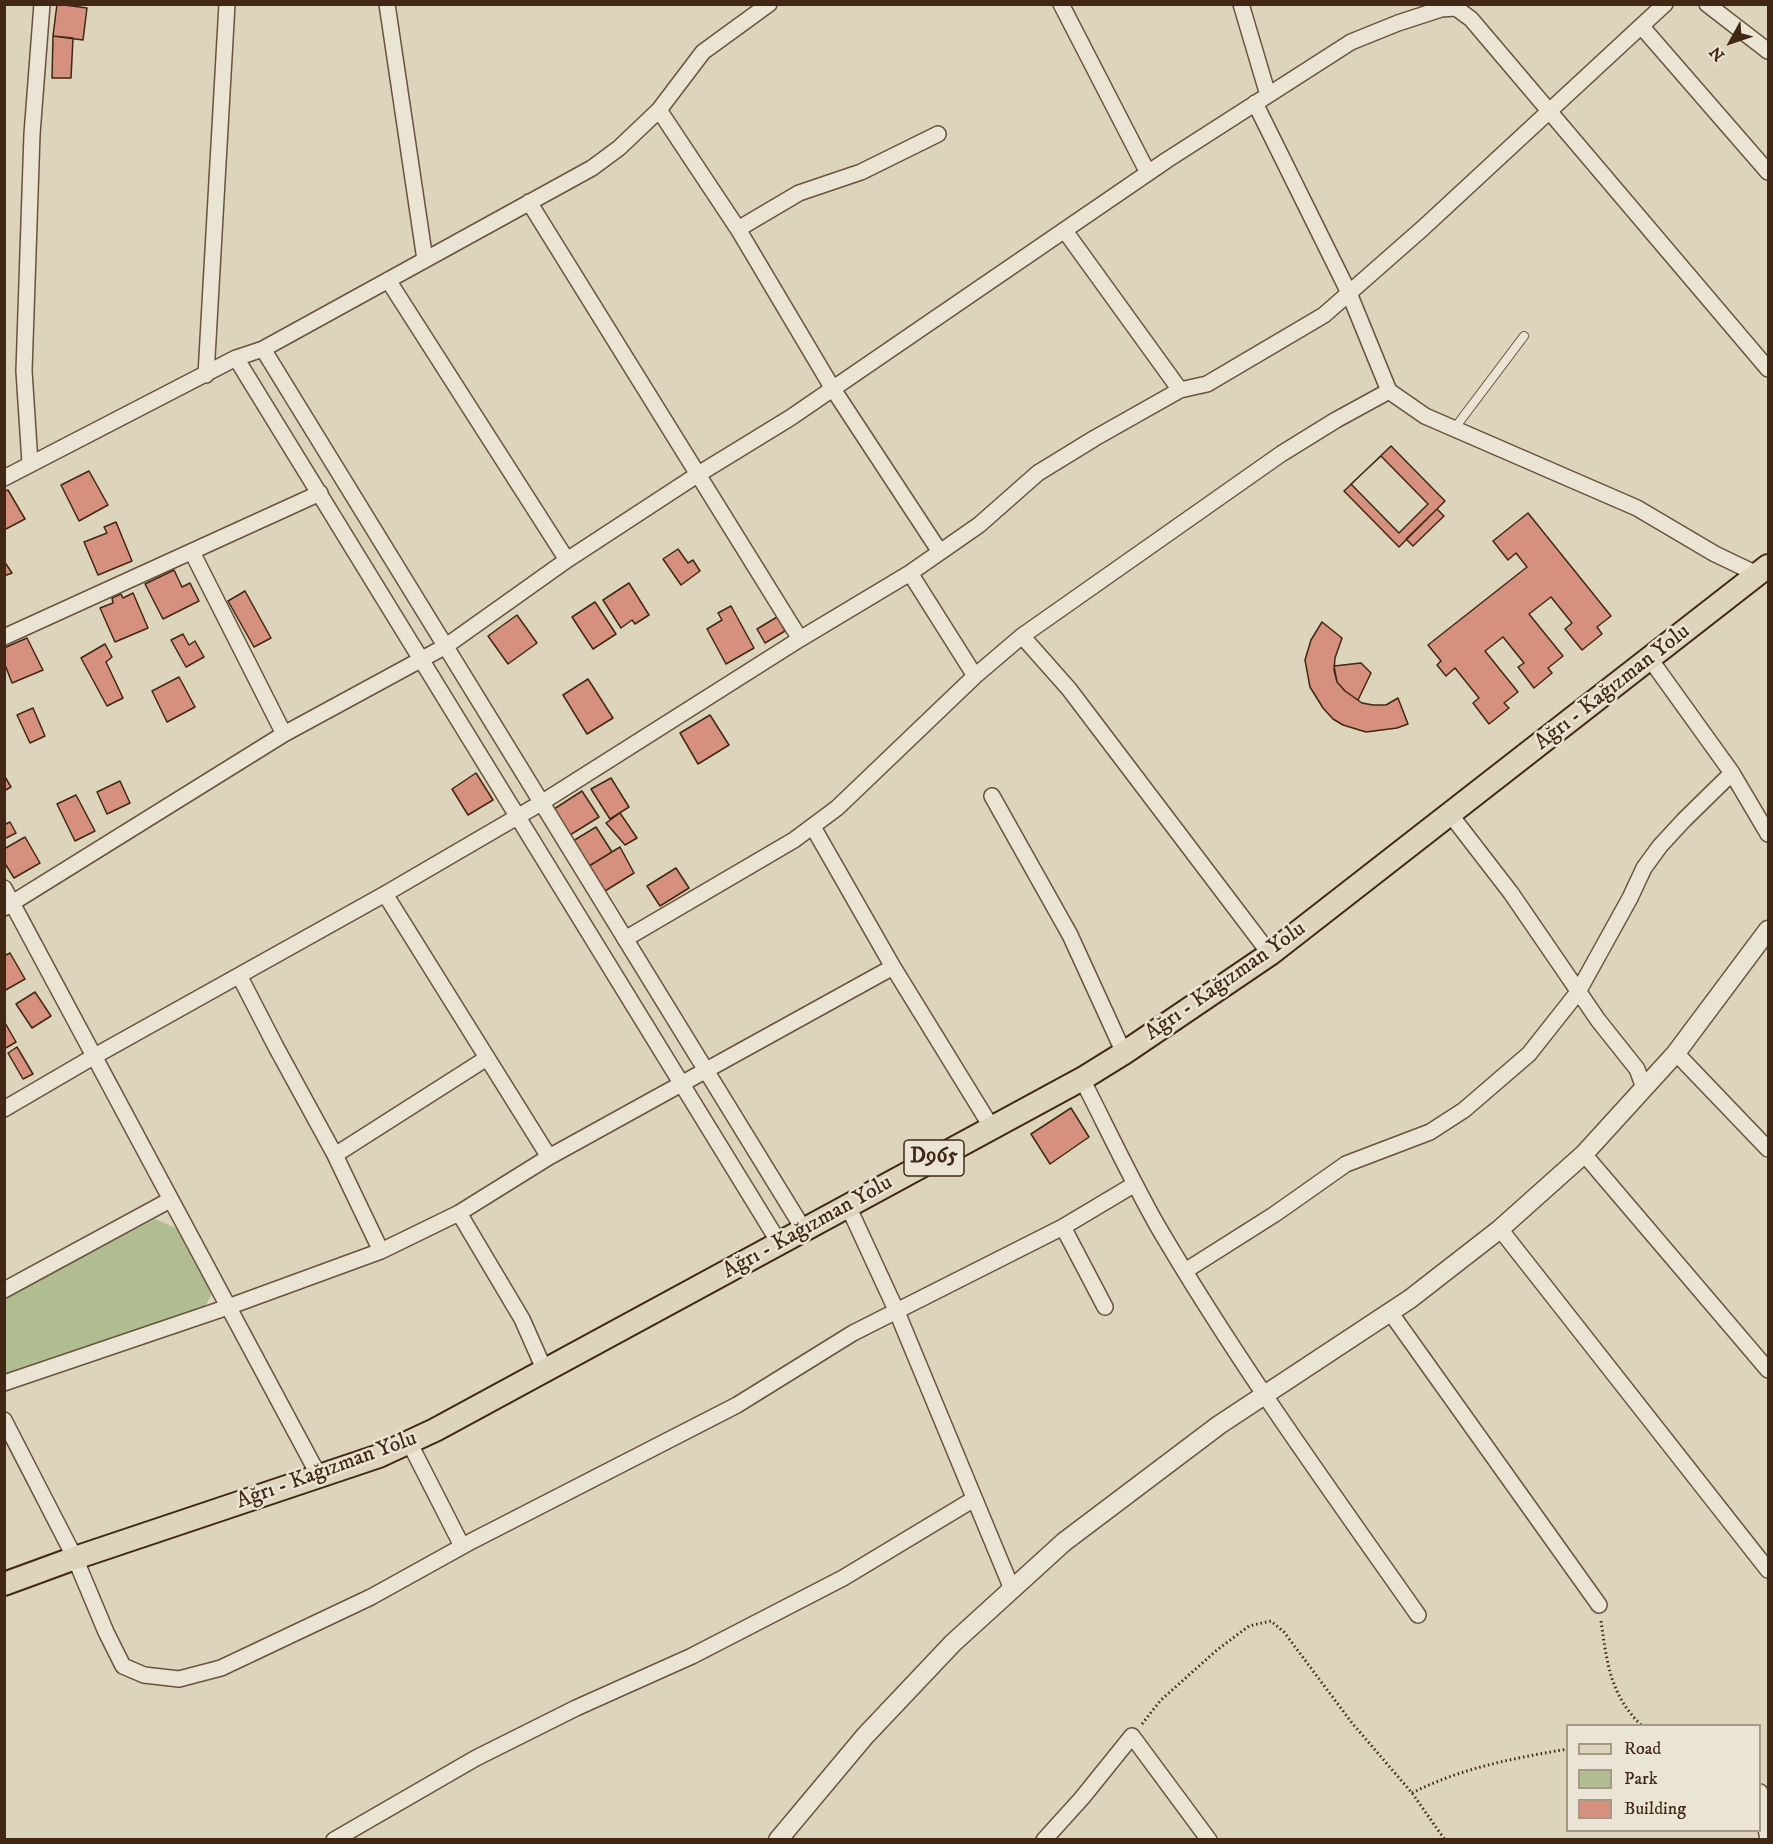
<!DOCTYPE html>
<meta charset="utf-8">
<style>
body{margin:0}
#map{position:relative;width:1773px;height:1844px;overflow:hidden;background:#ddd5bb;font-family:"IM FELL DW Pica",serif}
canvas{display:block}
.frame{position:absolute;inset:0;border:6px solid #422714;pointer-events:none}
.legend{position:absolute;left:1566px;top:1724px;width:195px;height:108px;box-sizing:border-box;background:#e9e4d3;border:2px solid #a69887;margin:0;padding:8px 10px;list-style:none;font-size:18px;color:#422714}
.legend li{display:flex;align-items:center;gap:12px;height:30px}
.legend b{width:30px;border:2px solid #a69887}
.north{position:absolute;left:1701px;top:12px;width:60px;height:60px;-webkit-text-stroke:4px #e9e4d3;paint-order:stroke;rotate:230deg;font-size:16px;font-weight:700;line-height:24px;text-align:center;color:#422714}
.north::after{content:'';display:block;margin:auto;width:21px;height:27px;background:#422714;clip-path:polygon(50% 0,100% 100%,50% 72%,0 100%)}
</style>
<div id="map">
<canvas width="1773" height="1844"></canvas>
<div class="frame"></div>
<ul class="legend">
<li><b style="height:8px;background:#ddd5bb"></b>Road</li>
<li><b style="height:16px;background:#afbd91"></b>Park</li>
<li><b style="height:16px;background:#d5907e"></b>Building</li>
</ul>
<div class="north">N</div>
</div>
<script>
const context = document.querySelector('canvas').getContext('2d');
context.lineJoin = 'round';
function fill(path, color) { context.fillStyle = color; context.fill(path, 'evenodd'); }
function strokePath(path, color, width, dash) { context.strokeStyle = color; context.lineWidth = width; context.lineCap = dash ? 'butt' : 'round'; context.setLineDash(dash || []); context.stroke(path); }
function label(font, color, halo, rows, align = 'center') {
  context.font = font + ' "IM FELL DW Pica",serif'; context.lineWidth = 5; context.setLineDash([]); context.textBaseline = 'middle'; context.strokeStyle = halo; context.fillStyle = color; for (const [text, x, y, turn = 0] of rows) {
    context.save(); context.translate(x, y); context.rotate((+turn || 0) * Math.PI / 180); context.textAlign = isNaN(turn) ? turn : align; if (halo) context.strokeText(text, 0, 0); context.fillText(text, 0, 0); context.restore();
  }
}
const green = new Path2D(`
 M 155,1219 L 176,1228 L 212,1294 L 204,1308 L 13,1375 L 5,1373 L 5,1298 Z`);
const building = new Path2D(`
 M 57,4 L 87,8 L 83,40 L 53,36 Z
 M 53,36 L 73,38 L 71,78 L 52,78 Z
 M 1391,446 L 1445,501 L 1399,547 L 1344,491 Z
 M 1381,456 L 1428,504 L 1399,533 L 1351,484 Z
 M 89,471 L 108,505 L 79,521 L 61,485 Z
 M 8,490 L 25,519 L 4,530 L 4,491 Z
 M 1437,509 L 1444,516 L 1413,546 L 1406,539 Z
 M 1528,513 L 1611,616 L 1597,627 L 1602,634 L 1582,650 L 1565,629 L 1572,623 L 1551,597 L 1529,614 L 1563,656 L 1548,668 L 1552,673 L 1534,688 L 1518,667 L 1524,663 L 1503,637 L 1485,651 L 1518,692 L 1504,703 L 1509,708 L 1489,724 L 1473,703 L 1479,698 L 1455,668 L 1446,676 L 1437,665 L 1441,661 L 1428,645 L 1527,567 L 1516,553 L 1508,560 L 1493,541 Z
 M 116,522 L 132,561 L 98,575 L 84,542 L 107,533 L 104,527 Z
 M 678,549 L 688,563 L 693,560 L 700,571 L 681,585 L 663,559 Z
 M 4,561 L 12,573 L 4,576 Z
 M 174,570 L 182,587 L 190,583 L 199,601 L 163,619 L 145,584 Z
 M 629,583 L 649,615 L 635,624 L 632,620 L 621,628 L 603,600 Z
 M 245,591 L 271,638 L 254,647 L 228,601 Z
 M 133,593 L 148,628 L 115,642 L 100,608 L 113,603 L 112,598 L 121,594 L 123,598 Z
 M 595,602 L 616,634 L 593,649 L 572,617 Z
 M 731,606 L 754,648 L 726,664 L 707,629 L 722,620 L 718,613 Z
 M 517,615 L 537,643 L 508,664 L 488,636 Z
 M 777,617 L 785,631 L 765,643 L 757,629 Z
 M 1322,622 L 1342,638 L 1335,658 L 1334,670 L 1337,682 L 1345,691 L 1362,703 L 1373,705 L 1386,705 L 1398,698 L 1408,724 L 1397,728 L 1366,732 L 1343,725 L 1333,719 L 1323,708 L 1310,687 L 1305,660 L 1311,640 Z
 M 183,634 L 189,645 L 195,641 L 204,657 L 186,667 L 171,640 Z
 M 27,638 L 43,670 L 12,683 L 4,662 L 4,648 Z
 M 105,644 L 112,657 L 106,662 L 123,698 L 107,706 L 81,658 Z
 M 1361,663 L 1371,673 L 1358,700 L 1345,691 L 1337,682 L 1334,666 Z
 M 179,677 L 195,707 L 167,722 L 152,691 Z
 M 588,679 L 613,718 L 587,734 L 563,695 Z
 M 33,708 L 45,736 L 30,743 L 17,715 Z
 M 710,715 L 729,745 L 698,764 L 680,733 Z
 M 476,773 L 493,800 L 468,815 L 452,789 Z
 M 4,775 L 11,787 L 4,791 Z
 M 611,778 L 629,807 L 610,819 L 591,789 Z
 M 120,781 L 130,803 L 107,814 L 97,792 Z
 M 582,791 L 599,817 L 570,835 L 554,809 Z
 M 76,795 L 95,831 L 75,841 L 57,804 Z
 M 620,813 L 637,838 L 625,845 L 606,823 Z
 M 10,822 L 16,833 L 4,839 L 4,825 Z
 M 596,827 L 612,852 L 589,866 L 573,841 Z
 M 25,837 L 40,863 L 14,878 L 4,862 L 4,849 Z
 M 620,847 L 634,873 L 605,891 L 589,866 Z
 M 676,868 L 689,888 L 660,906 L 647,886 Z
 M 10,953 L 25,979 L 4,991 L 4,956 Z
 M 35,992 L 51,1016 L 32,1028 L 16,1004 Z
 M 4,1021 L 16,1042 L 4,1049 Z
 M 17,1047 L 33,1074 L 23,1079 L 8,1053 Z
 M 1071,1108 L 1089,1137 L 1050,1164 L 1031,1134 Z`);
const path = new Path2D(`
 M 1601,1621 C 1607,1663 1610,1695 1642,1726
 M 1142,1724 L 1160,1701 L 1217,1650 L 1249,1626 L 1271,1621 L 1284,1632 L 1352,1723 L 1412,1793 L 1445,1840
 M 1412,1793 C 1461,1768 1514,1758 1568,1749`);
const service = new Path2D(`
 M 1454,429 L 1524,336`);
const minor = new Path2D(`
 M 387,4 L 425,260
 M 1061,4 L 1148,173
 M 1241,4 L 1268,95
 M 1707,4 L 1768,51
 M 1642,27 L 1768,172
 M 1255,103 L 1349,293 L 1389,391
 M 659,110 L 738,229 L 833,389 L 940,552
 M 529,202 L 800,639
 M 738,229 L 799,193 L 861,172 L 938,134
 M 1065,231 L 1180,390
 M 388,280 L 567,560
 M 263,349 L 804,1230
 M 236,358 L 780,1244
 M 206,375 L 227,4
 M 30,463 L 24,371 L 32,134 L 42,4
 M 4,478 L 236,358 L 263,349 L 592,168 L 619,148 L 659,110 L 703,52 L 769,4
 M 192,552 L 284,734
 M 910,573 L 975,676
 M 1022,636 L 1069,689 L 1270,954
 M 4,637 L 320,493
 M 1650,659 L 1732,773 L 1768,834
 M 992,796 L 1070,935 L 1124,1053
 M 1450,814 L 1511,893 L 1598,1020 L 1637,1069 L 1644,1088
 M 813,827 L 893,967 L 992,1128
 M 4,888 L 319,1476
 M 385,894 L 549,1157
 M 4,908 L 284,734 L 446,646 L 567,560 L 697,475 L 790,418 L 1167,160 L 1351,42 L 1398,23 L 1441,9 L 1456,8 L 1471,19 L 1768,369
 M 625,939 L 794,840 L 837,808 L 975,676 L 1022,636 L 1281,454 L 1336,420 L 1389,391 L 1425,416 L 1637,508 L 1715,554 L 1759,575
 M 240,977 L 276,1047 L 335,1155 L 381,1251
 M 1676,1053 L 1768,1149
 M 1082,1079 C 1107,1128 1130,1177 1157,1225 C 1236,1360 1328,1487 1418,1615
 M 4,1109 L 93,1057 L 385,894 L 541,803 L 800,639 L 910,573 L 979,525 L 1038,473 L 1095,438 L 1180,390 L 1207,384 L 1324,315 L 1423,228 L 1665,4
 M 1584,1154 L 1768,1370
 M 335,1155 L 487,1058
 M 848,1206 L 897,1312 L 1012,1589
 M 459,1213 L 522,1319 L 545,1371
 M 1063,1227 L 1105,1307
 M 1500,1229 L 1768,1570
 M 1185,1271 L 1275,1214 L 1346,1164 L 1430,1132 L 1464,1110 L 1529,1054 L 1578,992 L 1630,898 L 1644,868 L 1660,846 L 1684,820 L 1732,773
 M 4,1290 L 170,1200
 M 1390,1312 L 1599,1605
 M 4,1383 L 228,1307 L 381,1251 L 459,1213 L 549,1157 L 893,967
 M 4,1420 L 75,1558 L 106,1632 L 123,1666 L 144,1675 L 179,1679 L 221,1668 L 371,1597 L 472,1541 L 737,1405 L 853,1333 L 1063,1227 L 1135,1184
 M 409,1442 L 462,1546
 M 1760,1792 L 1768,1840
 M 334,1840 L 476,1758 L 576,1708 L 692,1656 L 843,1578 L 974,1499
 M 1044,1840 L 1082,1798 L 1132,1736 L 1209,1840`);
const tertiary = new Path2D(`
 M 778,1840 L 865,1736 L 953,1643 L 1064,1542 L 1219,1425 L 1410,1299 L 1500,1229 L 1584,1154 L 1676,1053 L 1768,930`);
const primary = new Path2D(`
 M 4,1584 L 75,1558 L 379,1456 L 435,1430 L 1082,1079 L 1124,1053 L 1270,954 L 1768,566`);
const shields = [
 [934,1158,60]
];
const shieldNames = [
 ["D965",934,1158]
];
const streetNames = [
 ["Ağrı - Kağızman Yolu",1613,688,-38],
 ["Ağrı - Kağızman Yolu",1226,982,-35],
 ["Ağrı - Kağızman Yolu",808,1228,-29],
 ["Ağrı - Kağızman Yolu",327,1471,-20]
];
fill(green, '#afbd91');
fill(building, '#d5907e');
strokePath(building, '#422714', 1.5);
strokePath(service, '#69523e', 10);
strokePath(minor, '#69523e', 18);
strokePath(tertiary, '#69523e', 21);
strokePath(primary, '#422714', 26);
strokePath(path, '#422714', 3, [1.5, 3]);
strokePath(service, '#e9e4d3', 8);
strokePath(minor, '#e9e4d3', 15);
strokePath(tertiary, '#e9e4d3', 18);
strokePath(primary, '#ddd5bb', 22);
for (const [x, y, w] of shields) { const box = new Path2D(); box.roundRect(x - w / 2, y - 18, w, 36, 4.5); context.fillStyle = '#e9e4d3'; context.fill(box); strokePath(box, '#422714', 1.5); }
label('bold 21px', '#422714', null, shieldNames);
label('22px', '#422714', '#e9e4d3', streetNames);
</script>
